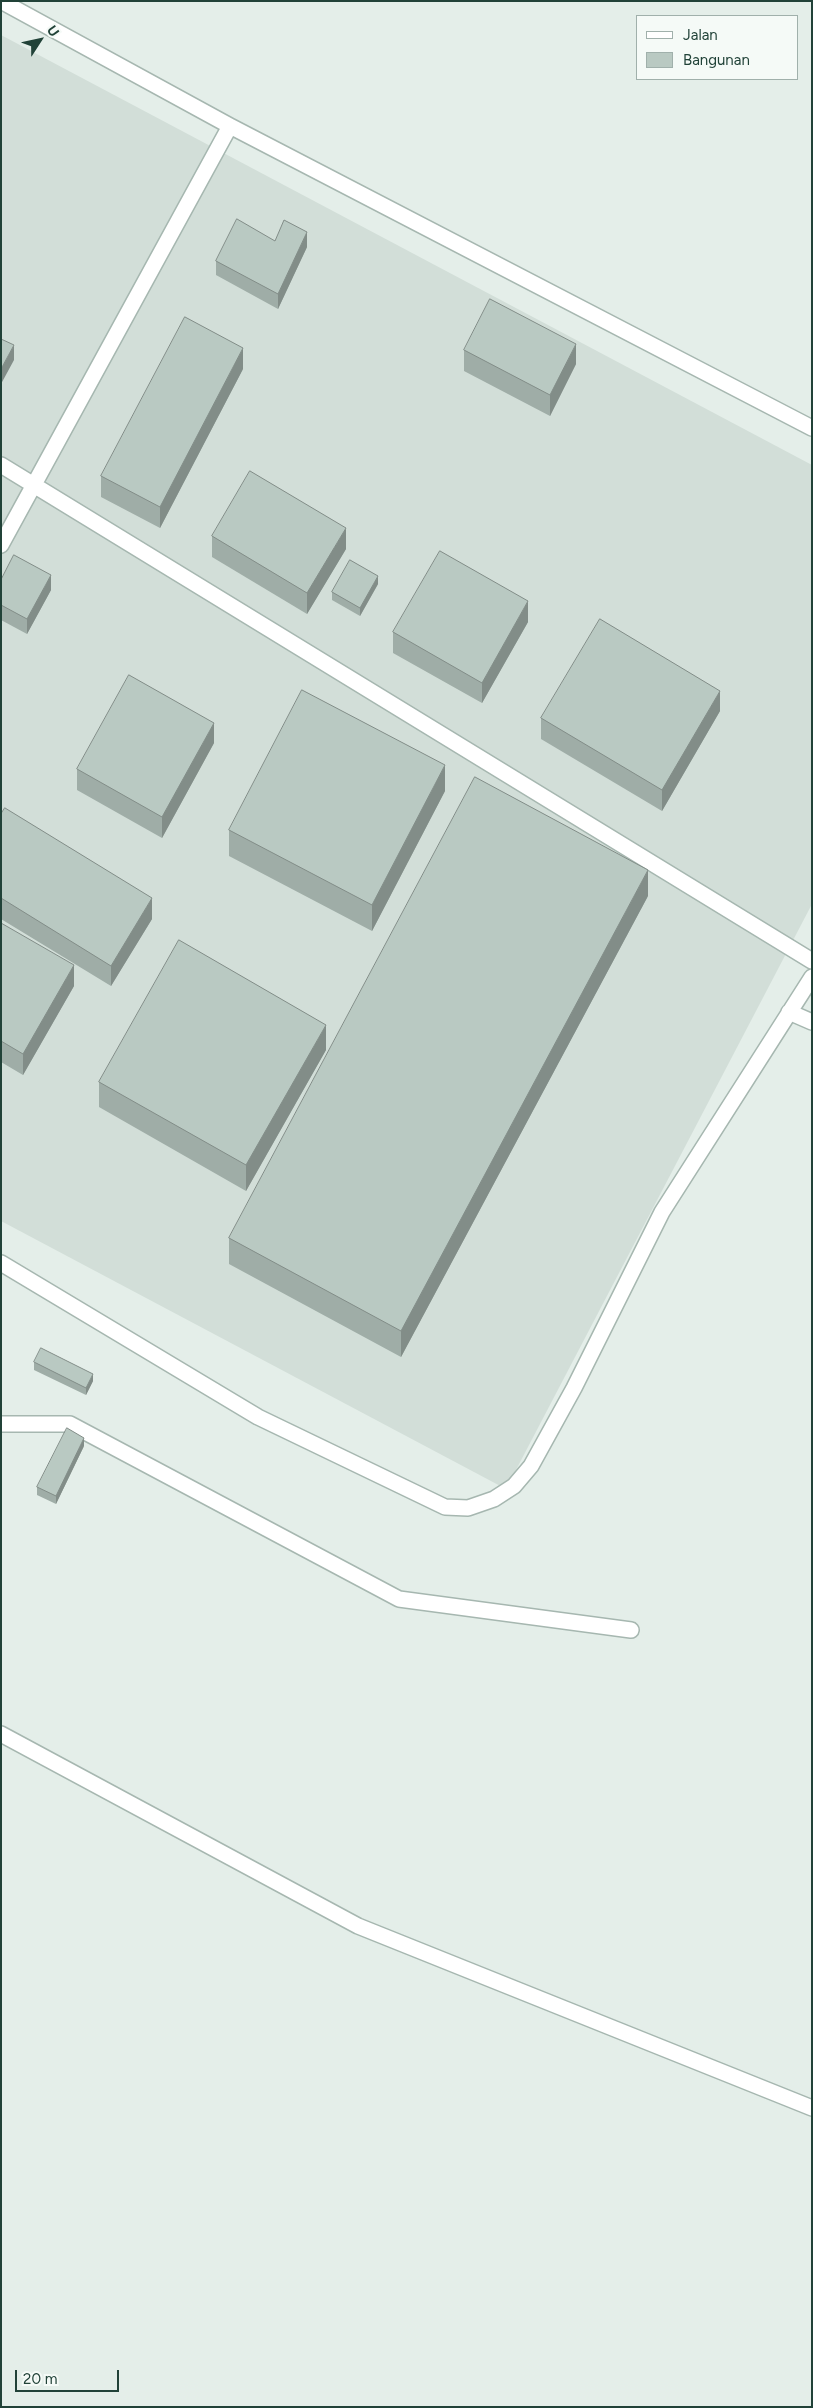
<!DOCTYPE html>
<style>
body{margin:0}
#map{position:relative;width:813px;height:2408px;overflow:hidden;background:#e4eee9;font-family:Figtree,sans-serif}
canvas{display:block}
.frame{position:absolute;inset:0;border:2px solid #214238;pointer-events:none}
.legend{position:absolute;left:636px;top:15px;width:162px;height:65px;box-sizing:border-box;background:#f5faf7;border:1px solid #a0b0ab;margin:0;padding:6px 9px;list-style:none;font-size:15px;color:#214238}
.legend li{display:flex;align-items:center;gap:10px;height:25px}
.legend b{width:25px;border:1px solid #a0b0ab}
.north{position:absolute;left:15px;top:15px;width:50px;height:50px;-webkit-text-stroke:4px #f5faf7;paint-order:stroke;rotate:55deg;font-size:14px;font-weight:700;line-height:20px;text-align:center;color:#214238}
.north::after{content:'';display:block;margin:auto;width:18px;height:22px;background:#214238;clip-path:polygon(50% 0,100% 100%,50% 72%,0 100%)}
.scale{position:absolute;left:15px;top:2370px;width:104px;height:22px;box-sizing:border-box;border:2px solid #214238;border-top:0;padding-left:6px;font-size:15px;line-height:18px;white-space:nowrap;color:#214238;-webkit-text-stroke:4px #f5faf7;paint-order:stroke}
</style>
<div id="map">
<canvas width="813" height="2408"></canvas>
<div class="frame"></div>
<ul class="legend">
<li><b style="height:6px;background:#fff"></b>Jalan</li>
<li><b style="height:14px;background:#b9c9c2"></b>Bangunan</li>
</ul>
<div class="north">U</div>
<div class="scale">20 m</div>
</div>
<script>
const context = document.querySelector('canvas').getContext('2d');
context.lineJoin = 'round';
function fill(path, color) { context.fillStyle = color; context.fill(path, 'evenodd'); }
function strokePath(path, color, width, dash) { context.strokeStyle = color; context.lineWidth = width; context.lineCap = dash ? 'butt' : 'round'; context.setLineDash(dash || []); context.stroke(path); }
const built = new Path2D(`
 M 1,35 L 812,465 L 812,904 L 506,1489 L 1,1221 Z`);
const minor = new Path2D(`
 M 1,1 L 230,126 L 812,428
 M 1,465 L 812,961
 M 1,545 L 230,126
 M 789,1012 L 812,1022
 M 1,1263 L 258,1417 L 445,1507 L 468,1508 L 494,1499 L 514,1486 L 531,1466 L 574,1388 L 662,1212 L 812,977
 M 1,1424 L 70,1424 L 399,1599 L 631,1630
 M 1,1734 L 358,1926 L 812,2108`);
const wall = new Path2D(`
 M 275,241 L 307,247 L 278,309 L 216,275 L 216,261 Z
 M 464,350 L 576,364 L 550,416 L 464,371 Z
 M 243,369 L 160,528 L 101,497 L 101,476 Z
 M 212,536 L 346,549 L 307,614 L 212,557 Z
 M 1,580 L 51,590 L 27,634 L 1,620 Z
 M 378,584 L 360,616 L 332,600 L 332,592 Z
 M 528,622 L 482,703 L 393,653 L 393,632 Z
 M 720,711 L 662,811 L 541,739 L 541,718 Z
 M 214,743 L 162,838 L 77,790 L 77,769 Z
 M 445,791 L 372,931 L 229,856 L 229,830 Z
 M 1,814 L 152,919 L 111,986 L 1,919 Z
 M 648,896 L 401,1357 L 229,1264 L 229,1238 Z
 M 1,923 L 74,986 L 23,1075 L 1,1062 Z
 M 326,1050 L 246,1191 L 99,1107 L 99,1082 Z
 M 34,1362 L 93,1381 L 86,1395 L 34,1370 Z
 M 84,1446 L 56,1504 L 37,1495 L 37,1487 Z`);
const shadedWall = new Path2D(`
 M 307,232 L 307,247 L 278,309 L 278,294 Z
 M 576,344 L 576,364 L 550,416 L 550,395 Z
 M 14,345 L 14,360 L 1,384 L 1,369 Z
 M 243,348 L 243,369 L 160,528 L 160,507 Z
 M 346,528 L 346,549 L 307,614 L 307,593 Z
 M 51,575 L 51,590 L 27,634 L 27,619 Z
 M 378,576 L 378,584 L 360,616 L 360,608 Z
 M 528,601 L 528,622 L 482,703 L 482,683 Z
 M 720,691 L 720,711 L 662,811 L 662,790 Z
 M 214,723 L 214,743 L 162,838 L 162,817 Z
 M 445,765 L 445,791 L 372,931 L 372,905 Z
 M 648,870 L 648,896 L 401,1357 L 401,1331 Z
 M 152,898 L 152,919 L 111,986 L 111,966 Z
 M 74,965 L 74,986 L 23,1075 L 23,1054 Z
 M 326,1025 L 326,1050 L 246,1191 L 246,1165 Z
 M 93,1374 L 93,1381 L 86,1395 L 86,1388 Z
 M 84,1438 L 84,1446 L 56,1504 L 56,1496 Z`);
const building = new Path2D(`
 M 237,219 L 275,241 L 284,220 L 307,232 L 278,294 L 216,261 Z
 M 490,299 L 576,344 L 550,395 L 464,350 Z
 M 185,317 L 243,348 L 160,507 L 101,476 Z
 M 1,339 L 14,345 L 1,369 Z
 M 250,471 L 346,528 L 307,593 L 212,536 Z
 M 440,551 L 528,601 L 482,683 L 393,632 Z
 M 14,555 L 51,575 L 27,619 L 1,605 L 1,580 Z
 M 350,560 L 378,576 L 360,608 L 332,592 Z
 M 600,619 L 720,691 L 662,790 L 541,718 Z
 M 129,675 L 214,723 L 162,817 L 77,769 Z
 M 302,690 L 445,765 L 372,905 L 229,830 Z
 M 475,777 L 648,870 L 401,1331 L 229,1238 Z
 M 5,808 L 152,898 L 111,966 L 1,898 L 1,814 Z
 M 1,923 L 74,965 L 23,1054 L 1,1041 Z
 M 179,940 L 326,1025 L 246,1165 L 99,1082 Z
 M 41,1348 L 93,1374 L 86,1388 L 34,1362 Z
 M 67,1428 L 84,1438 L 56,1496 L 37,1487 Z`);
fill(built, '#d2ded8');
strokePath(minor, '#a6b7b0', 18);
strokePath(minor, '#fff', 15);
fill(wall, '#9fada7');
fill(shadedWall, '#828d88');
fill(building, '#b9c9c2');
strokePath(building, '#828d88', 1);
</script>
